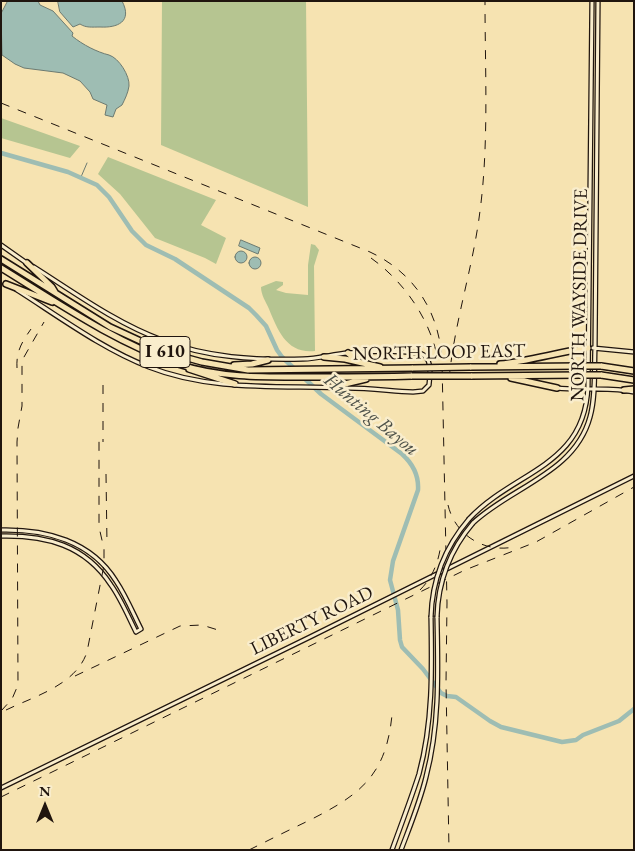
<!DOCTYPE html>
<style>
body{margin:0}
#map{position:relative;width:635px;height:851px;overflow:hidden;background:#f6e3b1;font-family:"EB Garamond",serif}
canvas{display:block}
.frame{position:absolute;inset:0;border:2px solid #20150e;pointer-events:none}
.north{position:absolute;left:20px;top:781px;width:50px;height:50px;-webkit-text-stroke:4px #f9edcc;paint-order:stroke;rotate:0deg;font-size:14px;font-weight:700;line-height:20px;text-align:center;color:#20150e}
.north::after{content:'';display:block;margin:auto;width:18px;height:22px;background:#20150e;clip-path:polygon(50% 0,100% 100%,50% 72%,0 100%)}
</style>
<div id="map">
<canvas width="635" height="851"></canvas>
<div class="frame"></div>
<div class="north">N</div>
</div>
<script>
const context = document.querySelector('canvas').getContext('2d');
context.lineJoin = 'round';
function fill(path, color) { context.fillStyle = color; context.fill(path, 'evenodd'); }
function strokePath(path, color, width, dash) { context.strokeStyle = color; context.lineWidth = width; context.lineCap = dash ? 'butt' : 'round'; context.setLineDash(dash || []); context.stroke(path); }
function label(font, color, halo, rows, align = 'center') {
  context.font = font + ' "EB Garamond",serif'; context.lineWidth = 5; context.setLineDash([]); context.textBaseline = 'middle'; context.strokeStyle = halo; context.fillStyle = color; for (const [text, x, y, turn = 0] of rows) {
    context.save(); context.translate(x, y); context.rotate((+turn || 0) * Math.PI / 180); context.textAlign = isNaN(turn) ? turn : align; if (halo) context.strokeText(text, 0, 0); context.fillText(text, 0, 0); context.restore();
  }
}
const green = new Path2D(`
 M 162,1 L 306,1 L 308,207 L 161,145 Z
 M 1,118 L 80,146 L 70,158 L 1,138 Z
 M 108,157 L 216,200 L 201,225 L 226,238 L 216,264 L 205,258 L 155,238 L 120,194 L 98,174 Z
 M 311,244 L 315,245 L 319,250 L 314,266 L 315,351 C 287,354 278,331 269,309 C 266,302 261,295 261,287 L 276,281 L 283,282 L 283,285 L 276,290 L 286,293 L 308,295 L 308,265 Z`);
const water = new Path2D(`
 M 8,1 L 38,1 L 40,5 L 53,11 L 73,33 L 72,36 C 83,45 97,52 109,55 C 119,58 130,76 129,86 C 128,93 125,99 122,105 L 116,109 L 113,117 L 105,115 L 107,105 L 93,99 L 90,92 L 80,81 L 63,73 L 24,68 L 15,64 L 2,55 L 1,14 Z
 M 58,1 L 122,1 C 133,22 117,28 100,27 C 92,27 86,28 80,24 L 73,27 L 60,12 Z
 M 241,240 L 260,248 L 258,254 L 239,246 Z
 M235 257a6 6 0 1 1 12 0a6 6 0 1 1-12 0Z
 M249 263a6 6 0 1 1 12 0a6 6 0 1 1-12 0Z`);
const stream = new Path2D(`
 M 81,177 L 87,163`);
const river = new Path2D(`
 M 1,153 L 68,172 L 97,185 L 109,197 L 132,231 L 146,245 L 175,259 L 249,308 L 256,315 L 266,326 L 277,350 L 282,357 L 321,394 L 402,454 C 413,464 419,475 418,490 L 393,561 L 390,580 L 398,610 L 400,640 L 402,647 L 423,669 L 441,693 L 447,696 L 456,697 L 490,721 L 501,727 L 562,742 L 576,740 L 583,735 L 619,721 L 634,709`);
const secondary = new Path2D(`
 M 1,245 L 28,264
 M 17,290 C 58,316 104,350 149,367 C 212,392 282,385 348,388 C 370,388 391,391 413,392 L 423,391 L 429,385 C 430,374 433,358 420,353 C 399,351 369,351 348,353 C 333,354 318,359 303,359 C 255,360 207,358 162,340 C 116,323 75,293 34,267
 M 593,348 L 634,352
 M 557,388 C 583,391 609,386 634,392
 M 469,519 C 515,470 585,467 588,386 L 592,1
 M 473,523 C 511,487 575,473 590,417 C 596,396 594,370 595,348 L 598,1
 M 1,530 C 46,529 91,541 116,581 C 126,596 133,613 141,629 L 136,632 C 128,616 121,599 111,585 C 85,545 46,535 1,536
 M 1,788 L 310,637 L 634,476
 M 392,850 C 401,825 411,799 419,774 C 433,722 432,670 431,617
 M 401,850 C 410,826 420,802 426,777 C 440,724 438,671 437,617`);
const highway = new Path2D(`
 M 1,259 L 110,327 L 162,351 L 202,362 L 248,370 L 413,368
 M 27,263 L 52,287 L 55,292
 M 1,268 C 58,303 114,342 178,364 C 223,379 270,377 317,377 C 349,377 381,377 412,376
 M 6,284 L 52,302
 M 348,353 L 356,360
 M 324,357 L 345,359 L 380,367
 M 500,364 C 530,361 558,352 588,348
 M 234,365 L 252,364 L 268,360
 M 601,366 L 634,371
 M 470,367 L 581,366
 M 189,369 L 235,384
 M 601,375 L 634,380
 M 471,376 L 581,375
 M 511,378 L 557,388
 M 332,387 L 366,379
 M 624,390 L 634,389`);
const rail = new Path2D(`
 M 1,103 L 370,252 C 415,273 440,313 442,362 L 447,603 L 446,683 L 449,850
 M 371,258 C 403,281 428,316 437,355
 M 17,368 C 16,351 22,342 31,329
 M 449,380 C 454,323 473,268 480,211 C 489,143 485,70 485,1
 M 103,385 L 103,442
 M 106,474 L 107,544
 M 448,505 C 455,535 484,553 514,547
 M 420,590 C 433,577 439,561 441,543
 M 75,676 L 180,626 L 202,625 L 218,630
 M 6,710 C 35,696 76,685 87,652 L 104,565 L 104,549 L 99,527 L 99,435
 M 1,711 L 12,699 L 18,685 L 17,442 L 18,428 L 22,406 L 22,365 L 24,357 L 44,322
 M 1,797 L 465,570 L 536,542 L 634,487
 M 249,850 C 269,840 289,830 308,821 C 360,795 386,776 392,715`);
const secondaryBridge = new Path2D(`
 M 431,617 C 432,580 445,547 469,519
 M 437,617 C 438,581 450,550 473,523`);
const highwayBridge = new Path2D(`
 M 581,366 L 601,366
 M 413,368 L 470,367
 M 581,375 L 601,375
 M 412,376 L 471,376`);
const shields = [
 [165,352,50]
];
const shieldNames = [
 ["I 610",165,352]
];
const streetNames = [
 ["NORTH WAYSIDE DRIVE",580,295,-89],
 ["NORTH LOOP EAST",439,353,-1],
 ["LIBERTY ROAD",312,621,-26]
];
const waterNames = [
 ["Hunting Bayou",371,415,40]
];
fill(green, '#b6c591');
fill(water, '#9ebdb3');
strokePath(water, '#6c7a71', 1);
strokePath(stream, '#6c7a71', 1);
strokePath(river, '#9ebdb3', 4.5);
strokePath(secondary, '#20150e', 5.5);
strokePath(highway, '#20150e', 8);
strokePath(secondary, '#f9edcc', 3);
strokePath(highway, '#f6e3b1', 5);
strokePath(rail, '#20150e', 1, [9, 9]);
strokePath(secondaryBridge, '#20150e', 5.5, []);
strokePath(highwayBridge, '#20150e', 8, []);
strokePath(secondaryBridge, '#f9edcc', 3);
strokePath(highwayBridge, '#f6e3b1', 5);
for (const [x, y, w] of shields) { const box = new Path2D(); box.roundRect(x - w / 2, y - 15.5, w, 31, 4); context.fillStyle = '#f9edcc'; context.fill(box); strokePath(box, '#20150e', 1); }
label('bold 18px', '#20150e', null, shieldNames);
label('19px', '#20150e', '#f9edcc', streetNames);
label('italic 20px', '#4c5048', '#f9edcc', waterNames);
</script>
